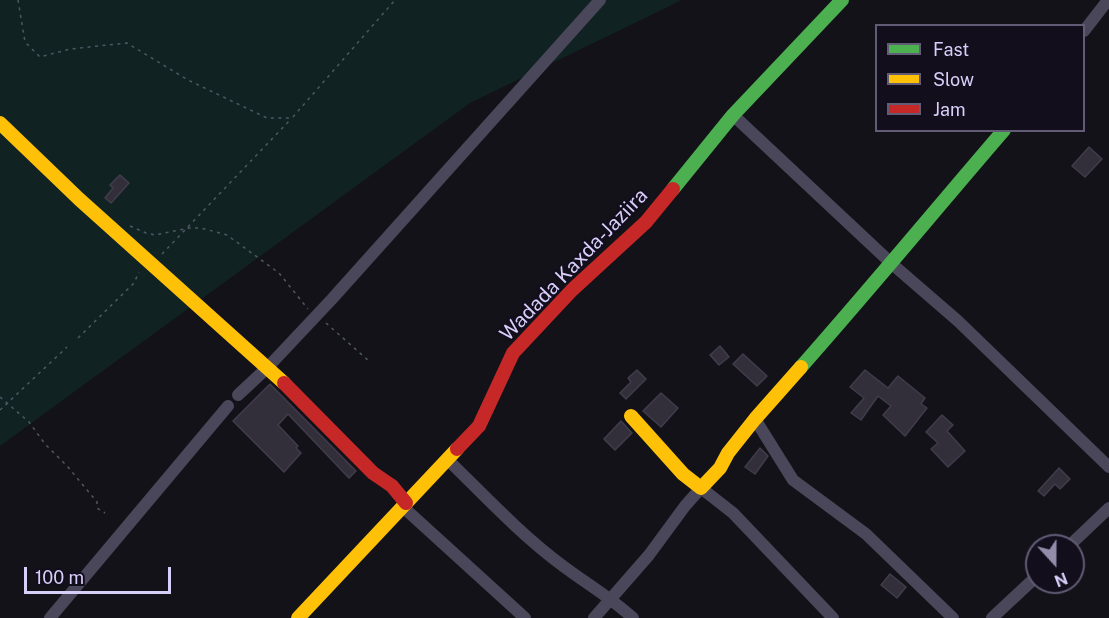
<!DOCTYPE html>
<style>
body{margin:0}
#map{position:relative;width:1109px;height:618px;overflow:hidden;background:#131218;font-family:"Public Sans",sans-serif}
canvas{display:block}
.legend{position:absolute;left:875px;top:24px;width:210px;height:108px;box-sizing:border-box;background:#120e1c;border:2px solid #615b75;margin:0;padding:8px 10px;list-style:none;font-size:18px;color:#d8cefa}
.legend li{display:flex;align-items:center;gap:12px;height:30px}
.legend b{width:30px;border:2px solid #615b75}
.north{position:absolute;left:1025px;top:534px;width:60px;height:60px;box-sizing:border-box;background:#120e1c;border:2px solid #615b75;border-radius:50%;rotate:159deg;font-size:16px;font-weight:700;line-height:24px;text-align:center;color:#d8cefa}
.north::after{content:'';display:block;margin:auto;width:21px;height:27px;background:#938cab;clip-path:polygon(50% 0,100% 100%,50% 72%,0 100%)}
.scale{position:absolute;left:24px;top:567px;width:147px;height:27px;box-sizing:border-box;border:3px solid #d8cefa;border-top:0;padding-left:8px;font-size:18px;line-height:21px;white-space:nowrap;color:#d8cefa;-webkit-text-stroke:4px #120e1c;paint-order:stroke}
</style>
<div id="map">
<canvas width="1109" height="618"></canvas>
<ul class="legend">
<li><b style="height:8px;background:#4caf50"></b>Fast</li>
<li><b style="height:8px;background:#ffc107"></b>Slow</li>
<li><b style="height:8px;background:#c62828"></b>Jam</li>
</ul>
<div class="north">N</div>
<div class="scale">100 m</div>
</div>
<script>
const context = document.querySelector('canvas').getContext('2d');
context.lineJoin = 'round';
function fill(path, color) { context.fillStyle = color; context.fill(path, 'evenodd'); }
function strokePath(path, color, width, dash) { context.strokeStyle = color; context.lineWidth = width; context.lineCap = dash ? 'butt' : 'round'; context.setLineDash(dash || []); context.stroke(path); }
function label(font, color, halo, rows, align = 'center') {
  context.font = font + ' "Public Sans",sans-serif'; context.lineWidth = 5; context.setLineDash([]); context.textBaseline = 'middle'; context.strokeStyle = halo; context.fillStyle = color; for (const [text, x, y, turn = 0] of rows) {
    context.save(); context.translate(x, y); context.rotate((+turn || 0) * Math.PI / 180); context.textAlign = isNaN(turn) ? turn : align; if (halo) context.strokeText(text, 0, 0); context.fillText(text, 0, 0); context.restore();
  }
}
const green = new Path2D(`
 M 0,0 L 682,0 L 470,103 L 0,446 Z`);
const building = new Path2D(`
 M 1089,147 L 1102,159 L 1085,177 L 1072,166 Z
 M 120,175 L 129,183 L 111,203 L 105,198 L 113,188 L 110,185 Z
 M 720,346 L 729,357 L 719,365 L 710,355 Z
 M 743,354 L 767,376 L 757,386 L 733,364 Z
 M 637,370 L 646,379 L 626,399 L 620,393 L 631,382 L 628,378 Z
 M 865,370 L 888,388 L 898,376 L 925,398 L 921,404 L 927,408 L 905,436 L 883,415 L 891,406 L 878,396 L 861,420 L 851,413 L 864,398 L 850,387 Z
 M 270,384 L 356,471 L 349,478 L 288,414 L 278,425 L 298,446 L 296,448 L 301,453 L 284,472 L 233,421 Z
 M 661,393 L 678,408 L 661,427 L 643,411 Z
 M 942,415 L 953,425 L 947,431 L 965,451 L 948,467 L 931,449 L 938,443 L 926,432 Z
 M 621,421 L 632,433 L 615,450 L 604,439 Z
 M 760,448 L 768,456 L 755,474 L 745,467 Z
 M 1059,468 L 1070,479 L 1060,489 L 1055,484 L 1044,496 L 1038,491 Z
 M 890,574 L 906,587 L 897,598 L 881,585 Z`);
const path = new Path2D(`
 M 18,0 L 25,42 L 40,57 L 70,49 L 127,43 L 188,80 L 267,118 L 292,118 L 395,0
 M 130,226 L 146,233 L 155,235 L 189,228 L 201,228 L 227,235 L 279,273 L 308,309
 M 162,254 L 291,119
 M 326,323 L 370,362
 M 78,338 L 134,283 L 139,272
 M 0,397 L 29,422 L 45,444 L 68,467 L 97,502 L 97,508 L 105,513
 M 0,410 L 67,347`);
const street = new Path2D(`
 M 1084,31 L 1108,0
 M 733,115 L 891,263 L 958,321 L 1109,467
 M 238,395 L 268,367 L 332,299 L 600,0
 M 755,419 L 793,480 L 866,534 L 953,618
 M 448,460 C 485,496 521,535 563,566 C 587,584 610,597 633,618
 M 403,507 L 525,618
 M 1069,546 L 1109,508
 M 50,618 L 228,406
 M 594,618 L 649,555 L 685,506 L 701,488 L 733,513 L 833,618
 M 992,618 L 1037,576`);
const fast = new Path2D(`
 M 673,189 L 733,115 L 842,0
 M 801,367 C 870,289 936,209 1004,130`);
const slow = new Path2D(`
 M 0,123 L 79,199 L 284,383
 M 631,416 L 683,474 L 701,488 L 720,468 L 728,453 L 755,419 L 801,367
 M 298,618 L 457,449`);
const jam = new Path2D(`
 M 284,383 L 373,473 L 392,486 L 406,503
 M 457,449 L 479,426 L 513,353 L 572,290 L 646,222 L 673,189`);
const streetNames = [
 ["Wadada Kaxda-Jaziira",574,265,-46]
];
fill(green, '#112223');
fill(building, '#322f3b');
strokePath(building, '#413c4c', 1.5);
strokePath(path, '#4e5864', 1.5, [3, 4.5]);
strokePath(street, '#494759', 12);
strokePath(fast, '#4caf50', 14);
strokePath(slow, '#ffc107', 14);
strokePath(jam, '#c62828', 14);
label('20px', '#d8cefa', '#120e1c', streetNames);
</script>
